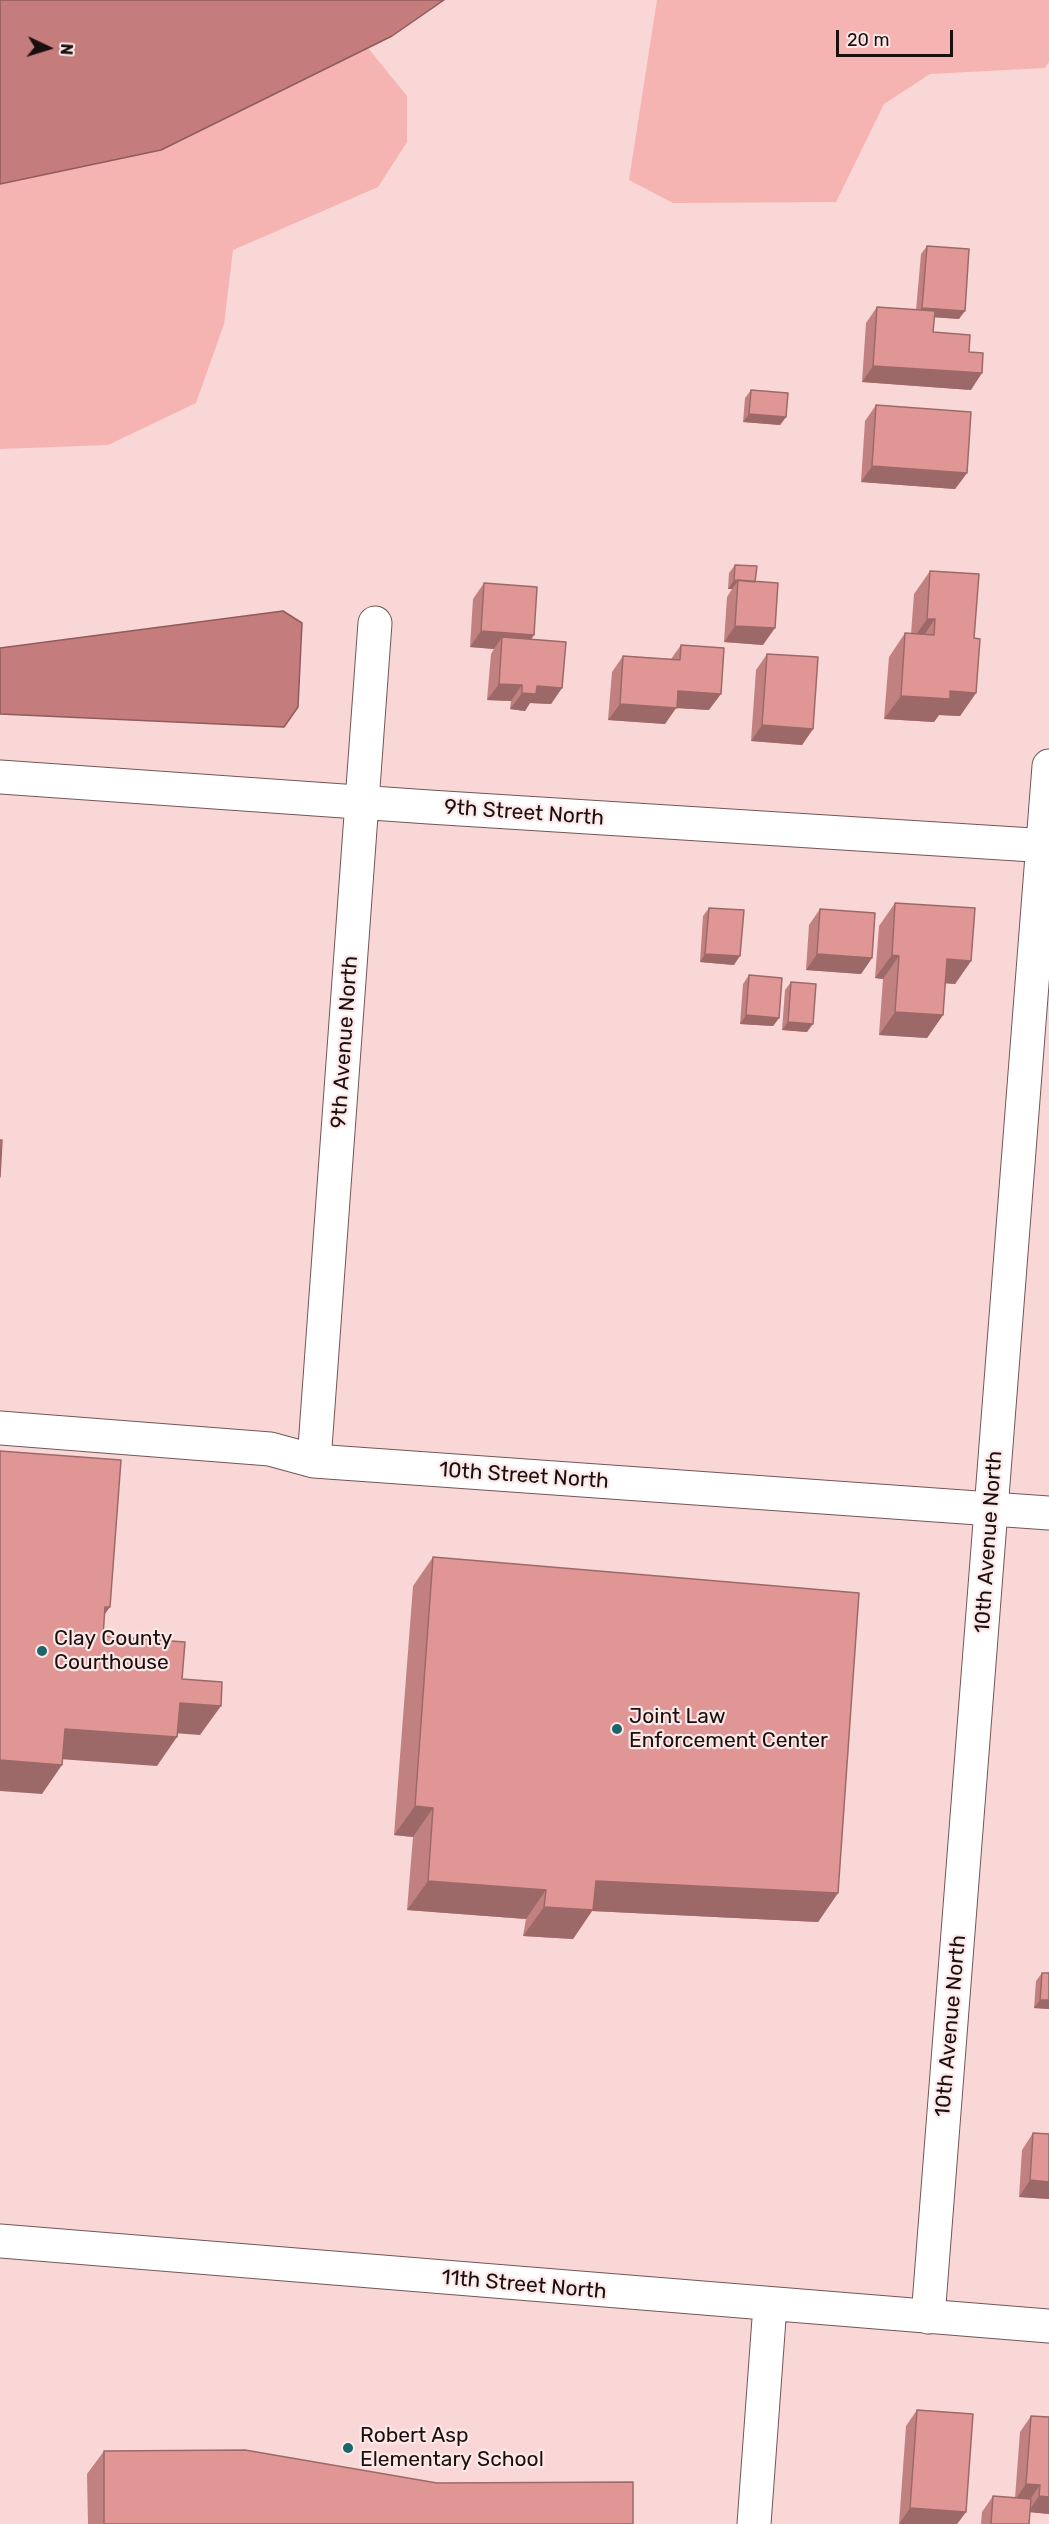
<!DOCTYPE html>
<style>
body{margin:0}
#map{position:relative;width:1049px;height:2524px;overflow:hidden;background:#f9d7d6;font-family:Rubik,sans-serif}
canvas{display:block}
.north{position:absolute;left:18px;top:18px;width:60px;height:60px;-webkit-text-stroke:4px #fde8e7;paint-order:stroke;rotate:94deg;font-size:16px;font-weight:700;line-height:24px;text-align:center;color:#1a0f0f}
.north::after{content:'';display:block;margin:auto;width:21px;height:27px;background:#1a0f0f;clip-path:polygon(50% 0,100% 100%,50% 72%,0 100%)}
.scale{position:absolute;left:836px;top:30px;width:117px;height:27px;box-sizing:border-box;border:3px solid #1a0f0f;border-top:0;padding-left:8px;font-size:18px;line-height:21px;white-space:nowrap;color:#1a0f0f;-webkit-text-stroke:4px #fde8e7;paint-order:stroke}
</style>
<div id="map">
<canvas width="1049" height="2524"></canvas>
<div class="north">N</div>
<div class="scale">20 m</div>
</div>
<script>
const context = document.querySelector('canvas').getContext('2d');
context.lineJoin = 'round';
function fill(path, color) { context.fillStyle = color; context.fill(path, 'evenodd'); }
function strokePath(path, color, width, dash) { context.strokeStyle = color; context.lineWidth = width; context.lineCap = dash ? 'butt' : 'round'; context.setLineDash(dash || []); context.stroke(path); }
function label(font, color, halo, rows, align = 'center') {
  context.font = font + ' Rubik,sans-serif'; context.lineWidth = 4.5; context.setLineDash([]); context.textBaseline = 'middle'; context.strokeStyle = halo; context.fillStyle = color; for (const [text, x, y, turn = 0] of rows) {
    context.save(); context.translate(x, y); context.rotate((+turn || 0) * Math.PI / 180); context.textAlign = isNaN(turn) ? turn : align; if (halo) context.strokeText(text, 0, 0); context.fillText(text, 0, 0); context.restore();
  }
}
const green = new Path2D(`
 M 657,0 L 1049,0 L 1049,62 L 1045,68 L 930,74 L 884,104 L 836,202 L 673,203 L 629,180 Z
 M 368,48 L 407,96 L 407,142 L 378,187 L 233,250 L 224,324 L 196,403 L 108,445 L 0,449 L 0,184 L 161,150 Z`);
const water = new Path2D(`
 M 0,0 L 444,0 L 392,36 L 161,150 L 0,184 Z
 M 283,611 L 302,623 L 298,707 L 284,727 L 0,714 L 0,648 Z`);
const minor = new Path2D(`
 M 0,777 L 429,807 L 1049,846
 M 0,1428 L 270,1449 L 314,1461 L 1049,1513
 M 314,1461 L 375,623
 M 0,2241 L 1049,2326
 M 928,2317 L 1049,766
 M 754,2524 L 770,2305`);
const wall = new Path2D(`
 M 927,246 L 959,319 L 934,317 L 933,332 L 969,352 L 971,390 L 862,382 L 866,323 L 877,307 L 916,310 L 921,254 Z
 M 751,390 L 786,417 L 780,425 L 743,422 L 745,398 Z
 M 876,405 L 967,473 L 955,489 L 861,482 L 865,421 Z
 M 735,565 L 755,582 L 763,645 L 724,642 L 727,597 L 732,589 L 728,589 L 729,573 Z
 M 930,571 L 974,638 L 976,693 L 960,716 L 939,715 L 934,722 L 884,719 L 889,657 L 905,633 L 911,634 L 914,594 Z
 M 484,583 L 534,635 L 531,639 L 562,688 L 551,704 L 530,703 L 525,711 L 510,709 L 511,701 L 487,700 L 491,654 L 494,649 L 470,647 L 473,599 Z
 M 681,645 L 709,710 L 676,708 L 665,724 L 608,720 L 612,672 L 623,656 L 671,659 Z
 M 767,654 L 813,729 L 802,745 L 751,741 L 756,670 Z
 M 895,903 L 971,961 L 955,984 L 945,983 L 943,1015 L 927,1038 L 879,1035 L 883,979 L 875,978 L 879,926 Z
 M 709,908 L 734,965 L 700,962 L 703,916 Z
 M 820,909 L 872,958 L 861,974 L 806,970 L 809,925 Z
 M 749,975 L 779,1018 L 773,1026 L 740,1024 L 743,984 Z
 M 791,982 L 807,1032 L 782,1030 L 785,990 Z
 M 433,1557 L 838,1893 L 818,1922 L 592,1911 L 573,1939 L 523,1936 L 526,1919 L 407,1910 L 413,1837 L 394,1835 L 413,1586 Z
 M 1042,1973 L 1049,2009 L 1034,2008 L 1036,1981 Z
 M 1033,2133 L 1049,2134 L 1049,2199 L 1019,2197 L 1022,2150 Z
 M 917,2410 L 966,2512 L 957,2524 L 899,2524 L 906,2426 Z
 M 1031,2416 L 1049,2514 L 1030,2512 L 1029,2524 L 981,2524 L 982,2512 L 993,2496 L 1015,2498 L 1020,2432 Z
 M 104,2451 L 633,2524 L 88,2524 L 87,2474 Z`);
const shadedWall = new Path2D(`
 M 922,308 L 965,311 L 959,319 L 916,316 Z
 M 873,366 L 982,373 L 971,390 L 862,382 Z
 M 749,414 L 786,417 L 780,425 L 743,422 Z
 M 872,466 L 967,473 L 955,489 L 861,482 Z
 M 734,580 L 738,581 L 732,589 L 728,589 Z
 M 927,619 L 935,619 L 919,643 L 911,642 Z
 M 735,626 L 775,628 L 763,645 L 724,642 Z
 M 481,631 L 534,635 L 523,651 L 502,637 L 494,649 L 470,647 Z
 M 499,684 L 522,685 L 511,701 L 487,700 Z
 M 537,686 L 562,688 L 551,704 L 530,703 L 525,711 L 510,709 L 522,693 Z
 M 678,691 L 721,694 L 709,710 L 676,708 L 665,724 L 608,720 L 620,704 Z
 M 950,691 L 976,693 L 960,716 L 939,715 L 934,722 L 884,719 L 901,696 Z
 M 762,725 L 813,729 L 802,745 L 751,741 Z
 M 705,954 L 740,956 L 734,965 L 700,962 Z
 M 817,954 L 872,958 L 861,974 L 806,970 Z
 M 892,955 L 899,956 L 883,979 L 875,978 Z
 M 947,959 L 971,961 L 955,984 L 930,982 Z
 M 895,1012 L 943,1015 L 927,1038 L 879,1035 Z
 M 746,1015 L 779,1018 L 773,1026 L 740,1024 Z
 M 788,1022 L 813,1024 L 807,1032 L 782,1030 Z
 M 105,1607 L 110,1607 L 89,1636 Z
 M 180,1703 L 221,1706 L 200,1735 L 160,1732 Z
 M 65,1729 L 177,1737 L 157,1766 L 45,1758 Z
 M 0,1760 L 62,1765 L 42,1794 L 0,1791 Z
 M 415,1806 L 433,1808 L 413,1837 L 394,1835 Z
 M 428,1881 L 546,1890 L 526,1919 L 407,1910 Z
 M 596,1881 L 838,1893 L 818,1922 L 592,1911 L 573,1939 L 523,1936 L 544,1907 Z
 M 1040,2000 L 1049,2000 L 1049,2009 L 1034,2008 Z
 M 1030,2180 L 1049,2182 L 1049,2199 L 1019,2197 Z
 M 1026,2484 L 1040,2485 L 1029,2501 L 1015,2500 Z
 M 1039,2496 L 1049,2497 L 1049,2514 L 1028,2512 Z
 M 910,2508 L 966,2512 L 957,2524 L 899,2524 Z`);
const building = new Path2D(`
 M 927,246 L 969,249 L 965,311 L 922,308 Z
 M 877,307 L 935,311 L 933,332 L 970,335 L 969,352 L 983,353 L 982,373 L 873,366 Z
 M 751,390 L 788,393 L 786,417 L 749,414 Z
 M 876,405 L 971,412 L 967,473 L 872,466 Z
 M 735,565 L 757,566 L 755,582 L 734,580 Z
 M 930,571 L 979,574 L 974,638 L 980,639 L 976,693 L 950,691 L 950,699 L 901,696 L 905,633 L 934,635 L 935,619 L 927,619 Z
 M 738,580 L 778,583 L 775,628 L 735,626 Z
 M 484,583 L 537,587 L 534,635 L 481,631 Z
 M 502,637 L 566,642 L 562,688 L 537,686 L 536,694 L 522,693 L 522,685 L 499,684 Z
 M 681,645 L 724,648 L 721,694 L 678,691 L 677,708 L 620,704 L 623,656 L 680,660 Z
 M 767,654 L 818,657 L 813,729 L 762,725 Z
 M 895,903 L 975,908 L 971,961 L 947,959 L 943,1015 L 895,1012 L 899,956 L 892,955 Z
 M 709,908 L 744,910 L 740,956 L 705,954 Z
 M 820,909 L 875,913 L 872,958 L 817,954 Z
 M 749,975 L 782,978 L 779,1018 L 746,1015 Z
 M 791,982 L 816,984 L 813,1024 L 788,1022 Z
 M 0,1140 L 2,1140 L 0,1177 Z
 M 0,1451 L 121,1460 L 110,1607 L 105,1607 L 103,1636 L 185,1642 L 182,1679 L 222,1682 L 221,1706 L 180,1703 L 177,1737 L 65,1729 L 62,1765 L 0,1760 Z
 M 433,1557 L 859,1593 L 838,1893 L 596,1881 L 593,1910 L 544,1907 L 546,1890 L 428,1881 L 433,1808 L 415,1806 Z
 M 1042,1973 L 1049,1973 L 1049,2000 L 1040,2000 Z
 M 1033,2133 L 1049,2134 L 1049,2182 L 1030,2180 Z
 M 917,2410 L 973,2414 L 966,2512 L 910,2508 Z
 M 1031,2416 L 1049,2417 L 1049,2497 L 1039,2496 L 1040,2485 L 1026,2484 Z
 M 245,2450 L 437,2483 L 633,2482 L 633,2524 L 104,2524 L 104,2451 Z
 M 993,2496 L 1031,2499 L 1029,2524 L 991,2524 Z`);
const markers = [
 [42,1651,6,"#19676b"],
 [617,1729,6,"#19676b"],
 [348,2448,6,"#19676b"]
];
const streetNames = [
 ["9th Street North",524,813,4],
 ["9th Avenue North",345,1042,-86],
 ["10th Street North",524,1476,4],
 ["10th Avenue North",989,1542,-86],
 ["10th Avenue North",951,2026,-85],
 ["11th Street North",524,2285,5]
];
const poiNames = [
 ["Clay County",54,1639],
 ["Courthouse",54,1663],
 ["Joint Law",629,1717],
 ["Enforcement Center",629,1741],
 ["Robert Asp",360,2436],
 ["Elementary School",360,2460]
];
fill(green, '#f5b3b2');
fill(water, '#c47c7c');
strokePath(water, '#915b5b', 1.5);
strokePath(minor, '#735656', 35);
strokePath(minor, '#fff', 33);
fill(wall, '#c18180');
fill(shadedWall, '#9d6968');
fill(building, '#e09695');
strokePath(building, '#9d6968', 1.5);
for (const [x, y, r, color] of markers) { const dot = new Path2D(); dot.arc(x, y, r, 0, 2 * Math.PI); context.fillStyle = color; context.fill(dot); strokePath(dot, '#fde8e7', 2); }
label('21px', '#1a0f0f', '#fde8e7', streetNames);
label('21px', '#1a0f0f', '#fde8e7', poiNames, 'left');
</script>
